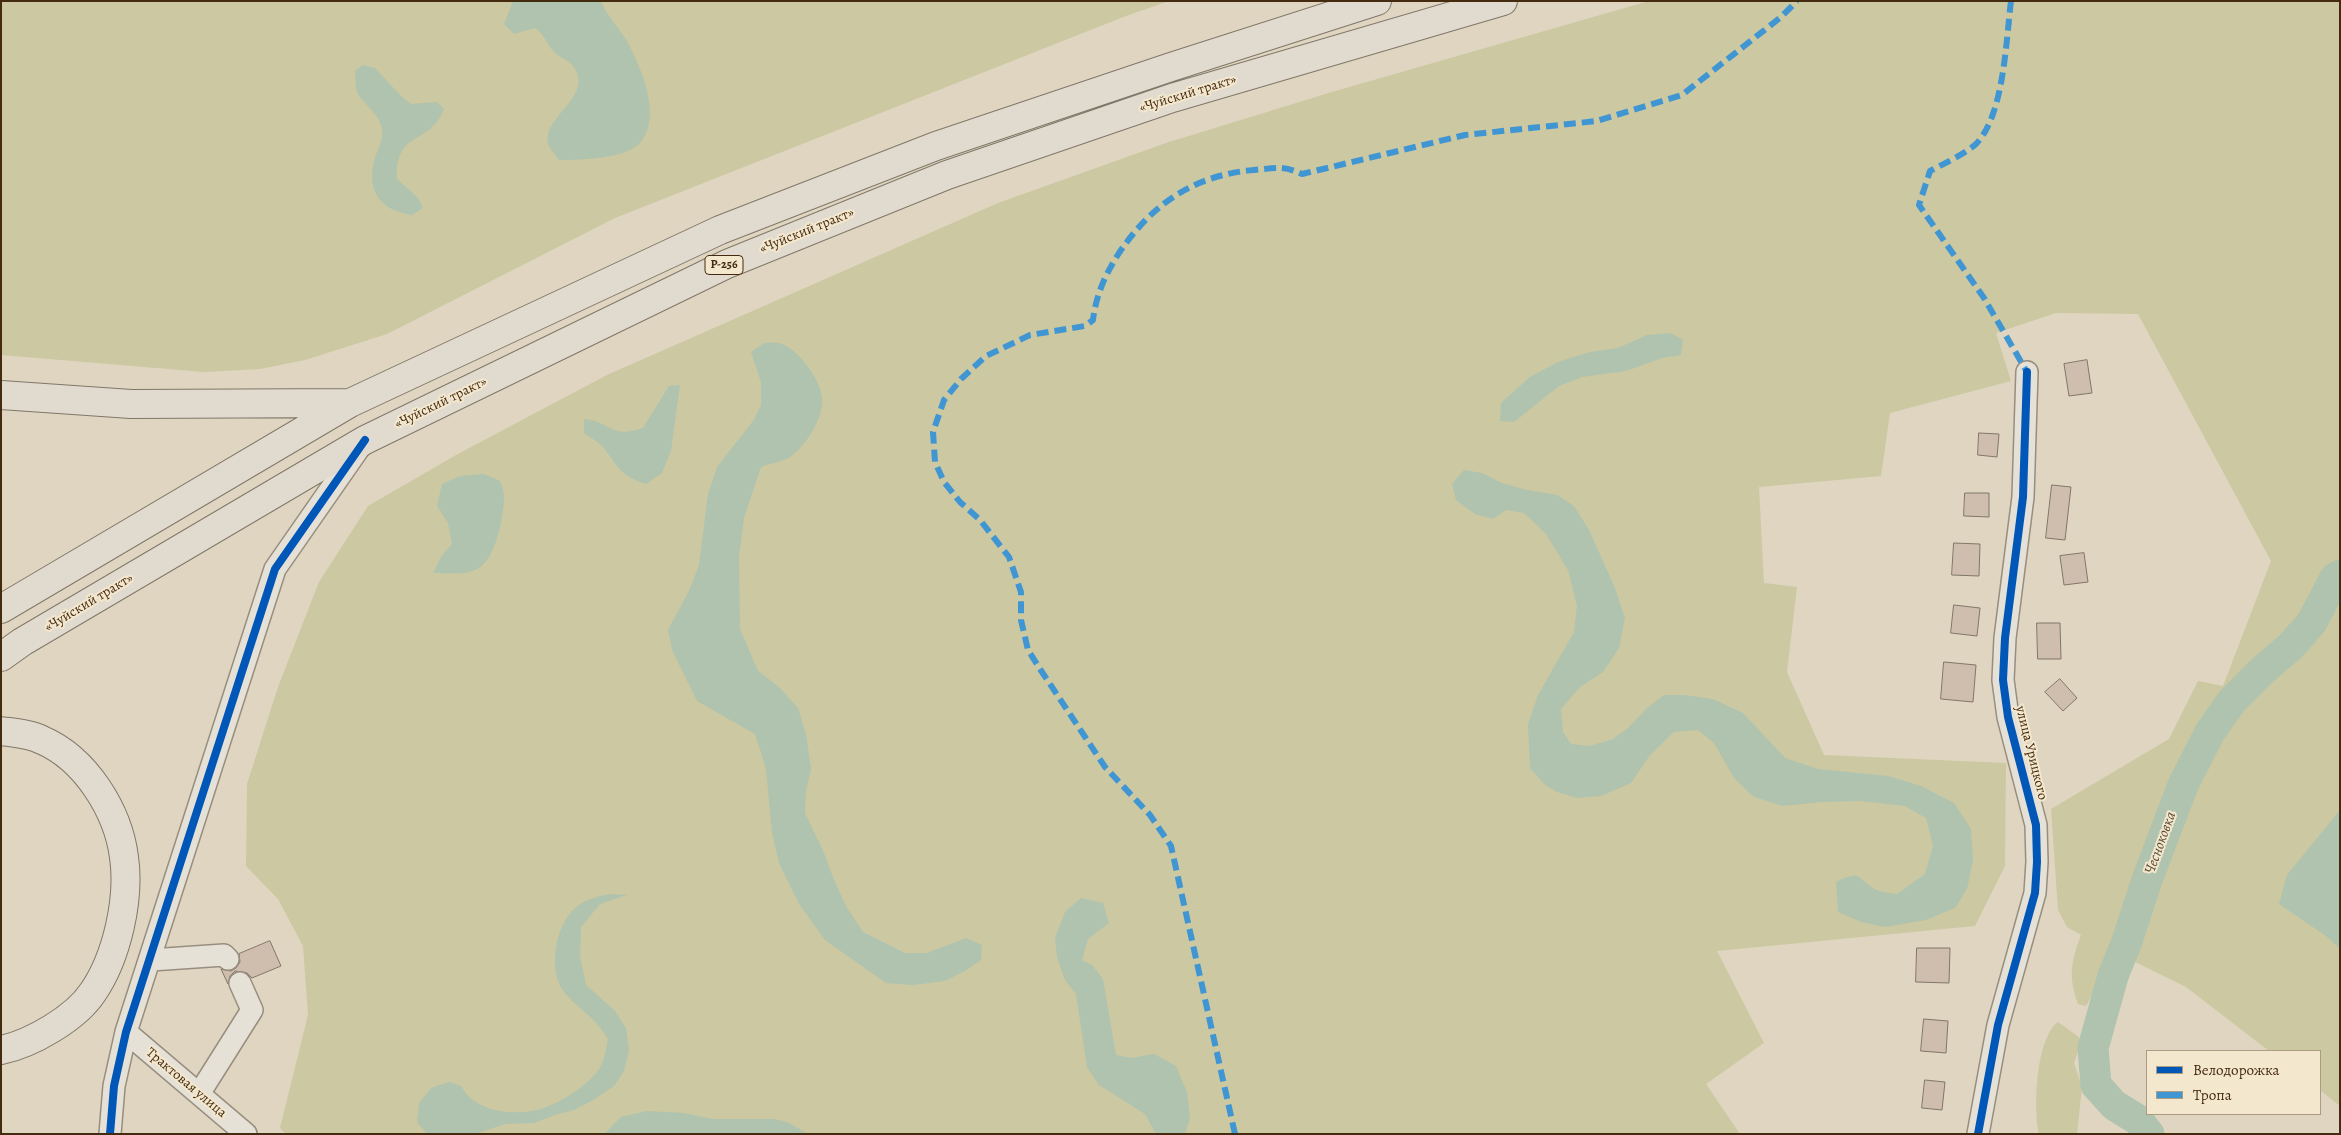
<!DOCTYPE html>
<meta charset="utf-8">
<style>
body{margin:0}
#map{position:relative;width:2341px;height:1135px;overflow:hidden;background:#dfd5c0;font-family:Alegreya,serif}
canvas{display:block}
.frame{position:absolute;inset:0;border:2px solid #442a0f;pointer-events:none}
.legend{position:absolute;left:2146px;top:1050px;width:175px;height:65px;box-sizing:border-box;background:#f3e7ce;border:1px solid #ad9b82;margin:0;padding:6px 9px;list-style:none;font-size:15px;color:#442a0f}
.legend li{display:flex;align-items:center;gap:10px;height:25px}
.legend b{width:25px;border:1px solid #ad9b82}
</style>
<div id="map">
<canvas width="2341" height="1135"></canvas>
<div class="frame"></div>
<ul class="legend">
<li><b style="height:6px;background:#0057b8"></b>Велодорожка</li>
<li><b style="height:6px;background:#4096d2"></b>Тропа</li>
</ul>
</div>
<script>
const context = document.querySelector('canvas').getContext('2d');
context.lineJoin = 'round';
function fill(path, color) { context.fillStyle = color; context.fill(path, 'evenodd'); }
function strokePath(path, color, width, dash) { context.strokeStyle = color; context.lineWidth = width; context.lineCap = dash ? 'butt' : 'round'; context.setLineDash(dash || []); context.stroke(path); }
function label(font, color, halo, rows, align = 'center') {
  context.font = font + ' Alegreya,serif'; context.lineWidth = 4; context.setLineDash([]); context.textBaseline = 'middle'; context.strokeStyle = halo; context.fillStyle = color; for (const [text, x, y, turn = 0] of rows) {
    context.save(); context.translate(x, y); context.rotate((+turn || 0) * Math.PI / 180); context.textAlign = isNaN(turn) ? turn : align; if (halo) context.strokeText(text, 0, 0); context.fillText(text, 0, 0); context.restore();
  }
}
const green = new Path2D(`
 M 1,1 L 1169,1 L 1126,16 L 615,218 L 387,334 L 305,360 L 260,369 L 204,372 L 1,355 Z
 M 1649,1 L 2340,1 L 2340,1106 L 2320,1090 L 2320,1051 L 2269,1051 L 2186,987 L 2121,955 L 2113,976 L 2103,986 L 2095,990 L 2086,1006 L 2078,1004 C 2068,977 2071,961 2081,935 L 2067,927 L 2058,910 L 2051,809 L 2169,739 L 2198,681 L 2223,686 L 2271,561 L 2138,314 L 2056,313 L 1996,333 L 2011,381 L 1890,413 L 1881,476 L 1759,487 L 1764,583 L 1797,587 L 1787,672 L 1824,755 L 2006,763 L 2005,866 L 1975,926 L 1717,951 L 1764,1043 L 1706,1084 L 1740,1134 L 286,1134 L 280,1128 L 308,1015 L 303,946 L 278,899 L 246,866 L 247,784 L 278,687 L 319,582 L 368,506 L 456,455 L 607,375 L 998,203 L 1166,143 L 1332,92 Z
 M 2058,1022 L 2079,1037 L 2080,1046 L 2074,1063 L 2082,1087 L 2077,1134 L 2039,1134 C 2033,1108 2036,1038 2058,1022 Z`);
const water = new Path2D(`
 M 513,1 L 601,1 C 607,17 620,28 628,43 C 641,68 663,117 640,143 C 625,159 580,160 559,160 C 557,156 552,152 550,148 C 536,119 593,100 575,69 C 569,59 561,59 554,52 C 546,43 547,37 535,28 L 514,34 L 504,24 Z
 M 363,65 L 375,68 L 401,96 L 411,104 L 437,102 L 444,109 C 430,146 395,129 397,179 L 418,198 L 423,208 L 412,215 C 383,211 366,193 374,162 C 376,151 384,140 382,128 C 379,114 365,105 358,94 C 355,88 356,77 355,71 Z
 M 1671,333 L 1683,340 L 1681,355 L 1662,358 L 1626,371 L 1582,377 L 1559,386 L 1514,422 L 1500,421 L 1501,403 L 1530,377 L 1558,362 L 1590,352 L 1618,348 L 1647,335 Z
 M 764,343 C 768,343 774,342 779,343 C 796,346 821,380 822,398 C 824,417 806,446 790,457 C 782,462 770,463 761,467 L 744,518 L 739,557 L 740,629 L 758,671 L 779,687 L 798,708 L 806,734 L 811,769 L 806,791 L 805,813 L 824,853 L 834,880 L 846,906 L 863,932 L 905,953 L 927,953 L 966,938 L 982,945 L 981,960 L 965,971 L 945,981 L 913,985 L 886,983 L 825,940 L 799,904 L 779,863 L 772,832 L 766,769 L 755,734 L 697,701 L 672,650 L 668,630 L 689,591 L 699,565 L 708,494 L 717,467 L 753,421 L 761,405 L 761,382 L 751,352 Z
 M 680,385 L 671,451 L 662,473 L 646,484 C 616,474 619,465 601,445 C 596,440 589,437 584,433 L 584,419 C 612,422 610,439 643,428 L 669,386 Z
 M 1464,470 L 1482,473 L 1502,483 L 1527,490 L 1557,495 L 1574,506 L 1589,530 L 1615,588 L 1625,618 L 1619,648 L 1603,672 L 1580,687 L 1561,709 L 1563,732 L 1571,744 L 1590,746 L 1613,739 L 1628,728 L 1646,709 L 1664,695 L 1684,695 L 1713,699 L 1743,713 L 1785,758 L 1818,769 L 1888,776 L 1921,786 L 1954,803 L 1971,829 L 1973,860 L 1967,889 L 1955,908 L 1926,920 L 1885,927 L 1861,922 L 1838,912 L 1836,882 C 1864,868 1857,881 1877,890 C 1883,893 1891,893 1897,894 L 1925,874 L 1933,846 L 1926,818 L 1905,806 L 1859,801 L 1822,802 L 1783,806 L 1754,797 L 1734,778 L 1714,743 L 1698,730 L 1674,732 L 1650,755 L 1631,783 L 1601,796 L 1577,798 L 1557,792 L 1545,785 L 1530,768 L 1528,725 L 1538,695 L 1574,632 L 1577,606 L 1568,570 L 1546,534 L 1524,513 L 1506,510 L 1493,519 L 1475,514 L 1456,500 L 1452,484 Z
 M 484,474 L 500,481 C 502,487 505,494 504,500 C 503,518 496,557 479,568 C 466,576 448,573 433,573 L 441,557 L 452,544 L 448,523 L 437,506 L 442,484 L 460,476 Z
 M 2340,810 L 2340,949 L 2326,936 L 2279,904 L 2287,875 Z
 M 611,894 L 627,895 L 600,904 L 581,927 L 580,956 L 586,985 L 615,1011 L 626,1028 L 629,1050 L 624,1071 L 614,1086 L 595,1099 L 574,1110 L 555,1115 L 534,1123 L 505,1124 L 476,1134 L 427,1134 L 417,1122 L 419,1103 L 431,1088 L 449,1082 L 461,1086 C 474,1110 506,1115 532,1111 C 552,1109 588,1086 599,1069 C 605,1059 606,1050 608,1039 C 604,1034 601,1028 597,1024 C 586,1011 571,1003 562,989 C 547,966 557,920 579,905 C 589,898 600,896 611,894 Z
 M 1081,898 L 1103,903 L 1109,923 L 1088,939 L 1082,960 L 1092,965 L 1103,979 L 1116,1055 L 1131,1058 L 1154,1054 L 1176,1066 L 1187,1092 L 1190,1119 L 1185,1134 L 1156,1134 L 1145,1114 L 1099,1085 L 1087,1067 L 1076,994 L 1065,980 L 1057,957 L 1055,938 L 1065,912 Z
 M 647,1111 L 684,1113 L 712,1119 L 775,1119 L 789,1123 L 808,1134 L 604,1134 L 621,1117 Z`);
const river = new Path2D(`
 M 2149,1134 L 2138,1120 L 2114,1105 L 2096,1085 L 2093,1048 L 2113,976 L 2127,941 L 2147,880 L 2183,785 L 2210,732 L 2232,701 L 2263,670 L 2291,646 L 2312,622 L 2335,578 L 2340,575`);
const building = new Path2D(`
 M 2087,360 L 2092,393 L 2069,396 L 2064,364 Z
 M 1979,433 L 1999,434 L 1997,457 L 1978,455 Z
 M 2052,485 L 2071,487 L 2065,540 L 2046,538 Z
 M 1965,493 L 1989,493 L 1989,517 L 1964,516 Z
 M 1954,543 L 1980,544 L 1979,576 L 1952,575 Z
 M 2084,553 L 2088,582 L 2064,585 L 2060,556 Z
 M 1954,605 L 1980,608 L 1977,636 L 1951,633 Z
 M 2037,623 L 2060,623 L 2061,659 L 2038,659 Z
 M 1944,662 L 1976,665 L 1973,702 L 1941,699 Z
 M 2060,679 L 2077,698 L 2063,711 L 2045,692 Z
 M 270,941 L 281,966 L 252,978 L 247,973 L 235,971 L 230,976 L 228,984 L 221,969 L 231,971 L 236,968 L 240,962 L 239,954 Z
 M 1917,948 L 1950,948 L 1949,983 L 1916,982 Z
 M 1924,1019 L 1948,1021 L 1946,1053 L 1921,1051 Z
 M 1925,1080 L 1945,1082 L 1942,1110 L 1922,1108 Z`);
const minor = new Path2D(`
 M 151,960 L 224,955 L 228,959
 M 126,1032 L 246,1134
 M 199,1094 L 252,1010 L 240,983
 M 110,1134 L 114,1086 L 126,1032 L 275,569 L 362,444
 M 1978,1134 L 1998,1025 L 2035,893 L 2037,862 L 2036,825 L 2008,717 L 2003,680 L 2005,638 L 2023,497 L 2027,372`);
const highway = new Path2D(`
 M 1,395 L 131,404 L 349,403
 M 1,609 L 350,403 L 720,230 L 936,146 L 1171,67 L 1377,1
 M 1,657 L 22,642 L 365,440 L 727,264 L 947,175 L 1172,98 L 1503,1
 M 1,731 C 15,733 30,734 42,740 C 86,759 118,811 124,857 C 130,899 117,957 93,992 C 76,1018 31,1044 1,1050`);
const quiet = new Path2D(`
 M 2011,1 C 2006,41 2004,115 1976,144 C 1965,154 1943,164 1930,171 L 1919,205 L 1984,298 L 2027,372
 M 1235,1134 L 1171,846 L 1150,815 L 1105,767 L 1042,672 L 1028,650 L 1021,620 L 1021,592 L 1009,557 L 980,520 L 960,502 L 944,482 L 935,462 L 933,432 L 944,400 L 961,379 L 986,356 L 1030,335 L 1085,326 L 1093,320 C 1096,295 1105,275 1119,253 C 1152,204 1194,175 1254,170 C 1275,168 1283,165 1302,174 L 1465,135 L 1597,121 L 1682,95 L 1781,17 L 1797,1`);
const cycleway = new Path2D(`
 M 110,1134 L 114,1086 L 126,1032 L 275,569 L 365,440
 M 1978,1134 L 1998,1025 L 2035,893 L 2037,862 L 2036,825 L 2008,717 L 2003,680 L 2005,638 L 2023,497 L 2027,372`);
const shields = [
 [724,265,38]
];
const shieldNames = [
 ["Р-256",724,265]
];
const streetNames = [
 ["«Чуйский тракт»",1188,94,-17],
 ["«Чуйский тракт»",807,231,-22],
 ["«Чуйский тракт»",441,403,-26],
 ["«Чуйский тракт»",89,603,-31],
 ["улица Урицкого",2031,753,76],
 ["Трактовая улица",186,1083,40]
];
const waterNames = [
 ["Чесноковка",2161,843,-70]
];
fill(green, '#ccc8a2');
fill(water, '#afc3ae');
strokePath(river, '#afc3ae', 31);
fill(building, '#cfbdae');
strokePath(building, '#807768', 1);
strokePath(minor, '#978e7f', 24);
strokePath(highway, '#807768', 30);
strokePath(minor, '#e6e1d6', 21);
strokePath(highway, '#e1dbcf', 28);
strokePath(quiet, '#4096d2', 6, [12, 6]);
strokePath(cycleway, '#0057b8', 8);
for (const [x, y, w] of shields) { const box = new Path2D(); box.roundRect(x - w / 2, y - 9.5, w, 19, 4); context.fillStyle = '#f3e7ce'; context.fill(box); strokePath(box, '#442a0f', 1); }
label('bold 12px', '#442a0f', null, shieldNames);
label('14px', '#442a0f', '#f3e7ce', streetNames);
label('italic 15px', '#5a4e35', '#f3e7ce', waterNames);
</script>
